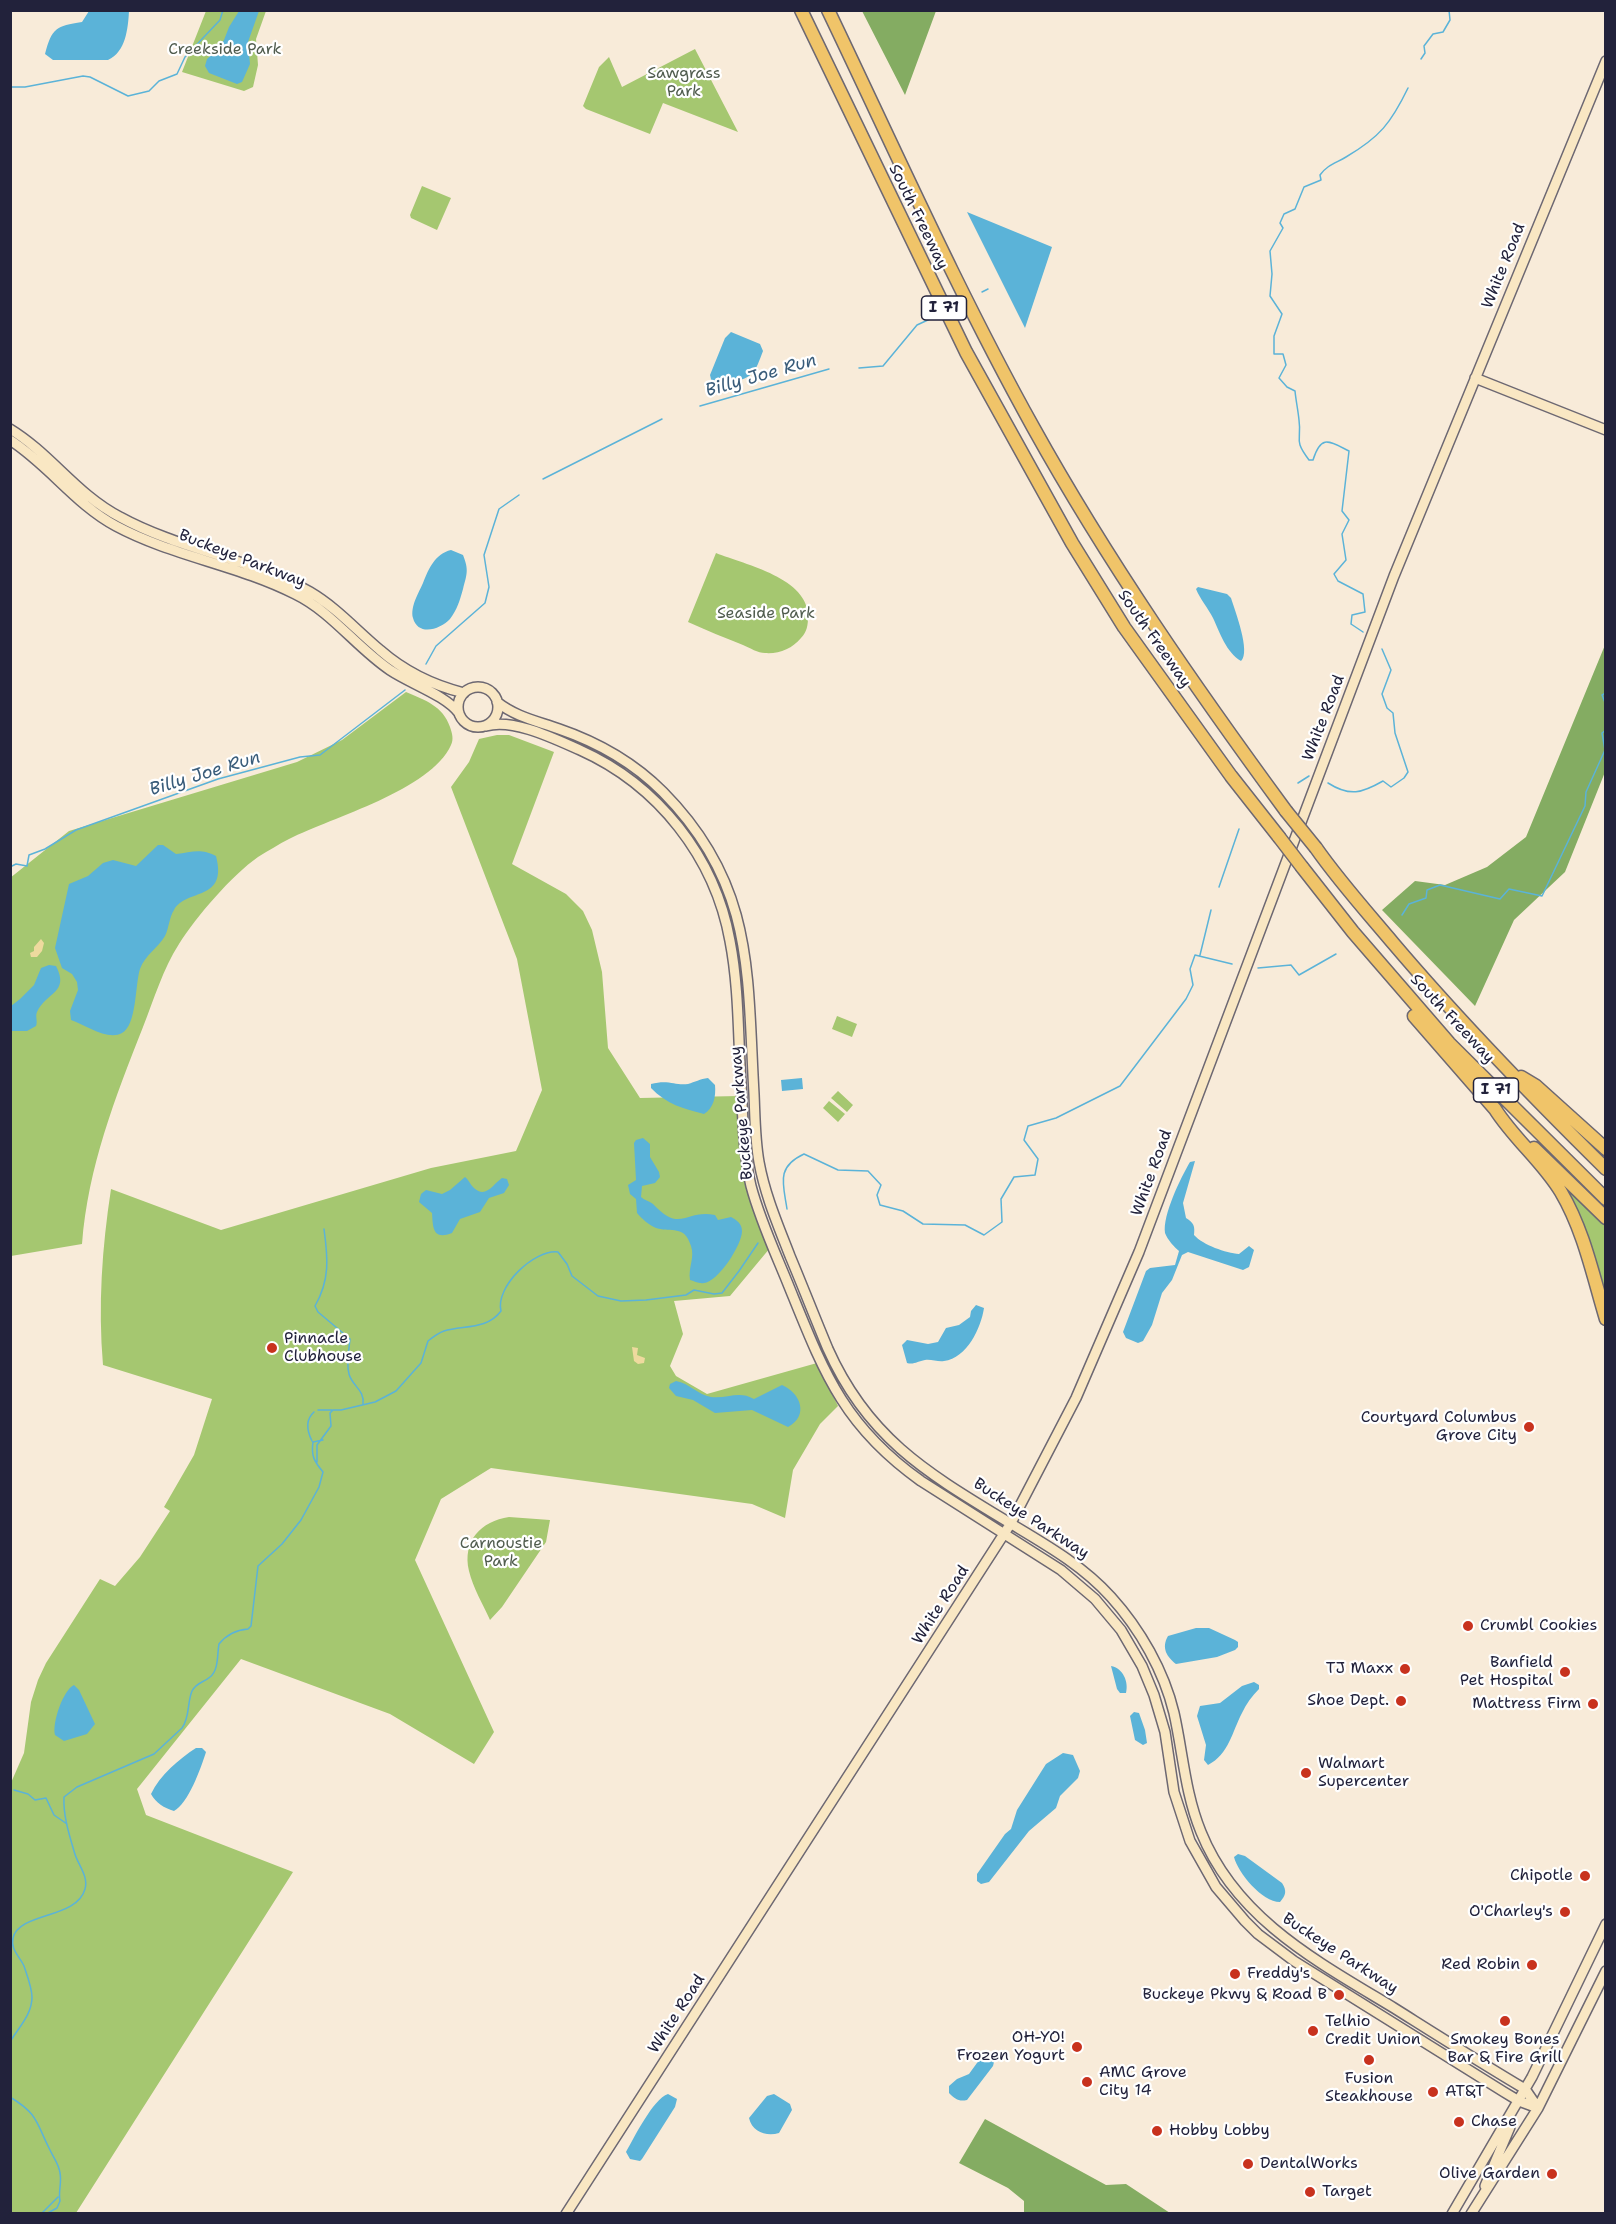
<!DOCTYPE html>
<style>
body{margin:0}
#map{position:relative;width:1616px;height:2224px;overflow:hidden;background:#f8ebd9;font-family:"Shantell Sans",sans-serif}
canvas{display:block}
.frame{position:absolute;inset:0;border:12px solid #22223b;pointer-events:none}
</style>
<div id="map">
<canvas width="1616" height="2224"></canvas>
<div class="frame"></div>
</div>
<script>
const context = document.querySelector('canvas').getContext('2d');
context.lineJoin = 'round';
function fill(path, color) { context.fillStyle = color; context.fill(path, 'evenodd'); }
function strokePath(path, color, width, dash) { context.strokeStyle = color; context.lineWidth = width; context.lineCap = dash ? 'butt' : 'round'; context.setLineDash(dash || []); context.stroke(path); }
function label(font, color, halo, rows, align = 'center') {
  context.font = font + ' "Shantell Sans",sans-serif'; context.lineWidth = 4.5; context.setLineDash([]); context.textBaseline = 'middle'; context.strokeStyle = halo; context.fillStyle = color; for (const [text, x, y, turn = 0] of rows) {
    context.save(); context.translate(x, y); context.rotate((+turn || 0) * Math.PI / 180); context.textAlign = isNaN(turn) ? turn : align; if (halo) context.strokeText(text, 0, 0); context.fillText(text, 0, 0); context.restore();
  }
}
const green = new Path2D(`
 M 206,11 L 266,11 L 256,39 L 258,65 L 253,87 L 244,91 L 182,72 Z
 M 695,49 L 738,132 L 663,103 L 650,134 L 586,109 L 583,106 L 599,67 L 609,57 L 622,87 Z
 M 422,186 L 451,198 L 437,230 L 411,218 L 410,215 Z
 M 716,553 C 746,565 809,578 808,617 C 808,625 807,632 801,638 C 792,649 779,654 765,653 C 758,653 750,648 743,645 C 725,638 706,630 688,622 Z
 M 406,692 C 425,700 443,706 450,727 C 452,733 454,739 451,745 C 431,790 333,817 289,839 C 279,844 268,851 258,857 C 232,875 196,917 179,944 C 163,969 154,999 143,1027 C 115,1098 88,1167 82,1244 L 11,1256 L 10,878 L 69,831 L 297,762 L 342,740 Z
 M 497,735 L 509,735 L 554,752 L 512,864 L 566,894 L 583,911 L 592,930 L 602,972 L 608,1048 L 640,1098 L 739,1096 L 741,1147 L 770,1248 L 730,1296 L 674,1301 L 683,1334 L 670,1366 L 676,1376 L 707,1394 L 817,1363 L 838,1406 L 820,1424 L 793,1470 L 785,1518 L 752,1504 L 491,1468 L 441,1499 L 415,1560 L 494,1732 L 474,1764 L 390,1714 L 241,1659 L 137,1789 L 146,1815 L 293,1872 L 76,2213 L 11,2213 L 10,1785 L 24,1753 L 31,1702 L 38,1680 L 46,1663 L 100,1579 L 115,1586 L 140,1557 L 170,1511 L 164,1507 L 194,1455 L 212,1399 L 103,1365 C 98,1305 102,1248 111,1189 L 221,1230 L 431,1168 L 516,1151 L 542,1090 L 517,959 L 451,787 L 469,762 L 479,739 Z
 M 837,1016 L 857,1024 L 852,1037 L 832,1029 Z
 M 838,1091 L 853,1105 L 847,1112 L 831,1098 Z
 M 829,1101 L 845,1114 L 838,1122 L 823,1108 Z
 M 1569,1188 L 1605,1224 L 1605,1301 L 1566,1189 Z
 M 509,1517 L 550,1520 L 546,1542 L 502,1607 L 490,1620 C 483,1604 473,1588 469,1571 C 462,1541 481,1521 509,1517 Z`);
const forest = new Path2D(`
 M 862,11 L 936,11 L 905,95 Z
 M 1605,645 L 1605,772 L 1565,872 L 1514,920 L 1475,1006 L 1382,910 L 1415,881 L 1445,885 L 1487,867 L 1526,837 Z
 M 985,2119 L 1106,2185 L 1126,2184 L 1170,2213 L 1024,2213 L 1024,2201 L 1008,2188 L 959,2163 Z`);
const sand = new Path2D(`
 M 41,939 L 44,943 L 42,951 L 37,957 L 31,957 L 30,953 L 34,951 L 34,947 Z
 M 632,1347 L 638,1348 L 637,1355 L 645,1358 L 644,1363 L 638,1364 L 634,1361 Z`);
const water = new Path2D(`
 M 89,11 L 129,11 C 128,28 126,52 108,60 L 53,60 L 45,54 C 52,28 56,26 82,22 Z
 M 239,11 L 259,11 L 248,42 L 250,64 L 242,82 L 237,84 L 209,73 L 205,66 L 207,59 L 217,50 L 224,40 L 229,27 Z
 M 967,212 L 1052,247 L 1025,328 Z
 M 731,332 L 760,344 L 763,351 C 755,372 754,378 731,382 C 724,384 719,385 712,383 L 710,375 L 725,338 Z
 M 451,550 L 463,555 C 469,570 467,574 463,589 C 460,600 457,610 450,619 C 441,629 418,637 413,618 C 410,607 419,592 423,583 C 429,568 435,554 451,550 Z
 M 1198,587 L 1227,594 L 1231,598 C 1235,611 1251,652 1241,661 C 1226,652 1220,633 1213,618 C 1208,608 1200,599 1196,589 Z
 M 158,845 L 163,845 L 176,854 C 192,852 201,848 216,856 C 228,902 186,888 174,910 C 169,918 169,928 165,936 C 158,948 145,955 140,969 C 135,984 137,1025 122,1033 C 108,1041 85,1025 71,1020 L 70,1011 L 78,990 L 77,982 L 72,974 L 62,968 L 55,948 L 69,884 L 88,876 L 103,863 L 113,860 L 136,866 Z
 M 49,965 L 56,966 C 70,993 46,992 37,1012 C 35,1017 38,1021 36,1026 L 27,1031 L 11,1031 L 11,1006 L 20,999 L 34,985 L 41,968 Z
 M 708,1078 L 715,1085 C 716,1096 714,1108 704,1114 C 684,1109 666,1104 651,1088 L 651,1084 C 669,1079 675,1086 688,1084 C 695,1082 700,1079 708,1078 Z
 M 802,1078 L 803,1089 L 782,1091 L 781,1080 Z
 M 643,1138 L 650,1144 L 650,1157 L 659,1172 L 660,1177 L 655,1183 L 642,1186 L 641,1197 C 644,1200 649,1201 653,1204 C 681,1234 685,1209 715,1215 L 718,1220 L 731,1217 C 737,1220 742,1224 742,1231 C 742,1245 718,1282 704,1283 C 699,1284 694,1281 690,1280 C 688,1268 695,1257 691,1246 C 684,1224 672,1233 656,1228 C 649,1225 642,1219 637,1213 L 636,1199 L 630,1194 L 628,1185 L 636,1180 L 634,1143 L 636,1140 Z
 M 1195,1161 L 1183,1203 L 1186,1218 C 1194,1223 1195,1226 1194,1235 C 1203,1245 1226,1253 1239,1254 L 1249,1246 L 1254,1250 L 1249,1267 L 1243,1270 L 1188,1252 L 1182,1255 L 1172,1280 L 1162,1293 L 1152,1325 L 1143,1341 L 1138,1343 L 1126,1338 L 1123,1332 L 1146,1271 L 1150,1268 L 1175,1265 L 1179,1251 C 1175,1248 1167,1239 1165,1233 C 1162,1216 1181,1177 1190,1162 Z
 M 465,1177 C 468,1179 470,1184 474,1188 C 486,1199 493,1184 502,1178 L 507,1179 L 509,1185 L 504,1193 L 489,1198 L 480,1212 L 460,1219 L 452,1233 C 432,1241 433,1226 432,1213 L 419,1202 L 421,1194 L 426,1190 L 442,1194 L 450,1190 Z
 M 976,1305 L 984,1308 C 981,1328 967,1358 944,1361 C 938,1362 931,1359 925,1360 C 918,1361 914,1365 907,1363 L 902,1345 L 907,1340 L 928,1344 L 938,1342 L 946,1328 L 959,1325 L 970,1317 L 971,1311 Z
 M 676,1381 C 689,1383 698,1395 711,1397 C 727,1399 739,1390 754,1399 L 782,1385 C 801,1393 809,1416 788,1427 L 752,1410 L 715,1413 L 693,1400 L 676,1396 L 669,1388 L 670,1384 Z
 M 1196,1628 L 1209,1628 L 1235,1640 L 1238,1642 L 1238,1647 L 1235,1650 L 1217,1657 L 1176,1664 C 1167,1657 1161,1648 1168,1636 Z
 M 1111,1666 C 1123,1668 1129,1682 1126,1693 L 1120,1693 L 1117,1689 Z
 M 1254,1682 L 1259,1685 L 1259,1689 C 1252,1696 1246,1704 1242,1713 C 1232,1732 1229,1754 1208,1765 L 1204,1760 L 1206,1745 L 1197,1716 L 1200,1706 L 1220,1703 L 1242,1686 Z
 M 74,1685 L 79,1690 L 95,1724 L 87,1734 L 64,1741 L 55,1735 C 52,1723 63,1690 74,1685 Z
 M 1134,1712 L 1139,1713 L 1145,1730 L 1147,1743 L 1143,1745 L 1135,1740 L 1130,1716 Z
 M 196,1748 L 202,1748 L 206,1752 C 201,1768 188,1804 174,1811 C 164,1808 156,1803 151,1794 C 160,1775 179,1759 196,1748 Z
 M 1063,1753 L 1073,1755 L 1080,1771 L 1078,1778 L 1060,1796 L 1056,1808 L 1029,1831 L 989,1882 L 981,1884 L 977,1881 L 977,1874 L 1005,1834 L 1011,1829 L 1017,1810 L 1046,1764 Z
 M 1238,1854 L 1245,1856 L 1282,1883 C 1287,1891 1286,1895 1280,1902 C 1262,1902 1238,1873 1234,1857 Z
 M 982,2056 L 991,2058 L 994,2062 L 993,2066 L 967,2100 C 959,2102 955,2099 949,2093 L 949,2086 L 957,2079 L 969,2074 Z
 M 668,2094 L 677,2099 L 675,2107 L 642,2159 L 640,2161 L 630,2159 L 626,2152 C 634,2138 653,2099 668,2094 Z
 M 774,2094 L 790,2104 L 792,2110 L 779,2133 C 767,2137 752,2132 749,2118 L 767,2096 Z`);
const stream = new Path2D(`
 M 1421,59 L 1425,53 L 1424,46 L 1433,34 L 1443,32 L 1450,20 L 1449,10
 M 10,87 L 25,87 L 83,76 L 90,77 L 128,96 L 149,91 L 159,81 L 177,74 L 185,57 L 220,20 L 223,10
 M 982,292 L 988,289
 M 859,368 L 883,366 L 917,325 L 930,319
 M 700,406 L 829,369
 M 543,479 L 662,419
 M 1363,632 L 1351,624 L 1352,615 L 1365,612 L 1363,594 L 1338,581 L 1334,574 L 1346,560 L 1342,534 L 1349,520 L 1342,511 L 1349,451 C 1329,441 1321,434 1313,460 L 1309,460 C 1293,439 1302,441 1299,420 C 1298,410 1296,401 1295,391 L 1287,387 L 1279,378 L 1286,365 L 1283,354 L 1274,354 L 1274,336 L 1282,314 L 1270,296 L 1272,274 L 1270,251 L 1283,228 L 1280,223 L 1284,214 L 1295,209 L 1304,187 L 1321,180 L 1320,175 C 1327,165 1336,163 1346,157 C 1380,137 1391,123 1408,88
 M 426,664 L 436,646 L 485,603 L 489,587 L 484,555 L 499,509 L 519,495
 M 1606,693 L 1602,695 L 1606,705
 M 1298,783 L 1309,776
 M 1328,783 C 1350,797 1362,793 1383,781 L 1391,787 L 1404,778 L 1408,772 L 1395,733 L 1393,713 L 1387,708 L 1382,694 L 1391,670 L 1382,649
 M 10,867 L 16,864 L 27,866 L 29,855 L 45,849 L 76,830 L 218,779 L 300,757 L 320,755 L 405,690
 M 1219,887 L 1239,829
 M 1402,915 L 1409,904 L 1426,898 L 1427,890 L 1440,885 L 1500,899 L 1509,889 L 1542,896 L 1585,806 L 1586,792 L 1605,750 L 1602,733 L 1606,730
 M 1200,955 L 1211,910
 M 1258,968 L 1291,965 L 1299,975 L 1336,954
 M 787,1209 C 783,1183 776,1167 804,1154 L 838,1170 L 868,1171 L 881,1185 L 877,1195 L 880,1205 L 903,1211 L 923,1224 L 965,1225 L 984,1235 L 1002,1222 L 1001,1199 L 1014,1177 L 1035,1175 L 1038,1159 L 1024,1140 L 1028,1126 L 1056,1118 L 1120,1086 L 1186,999 L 1193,985 L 1190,969 L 1195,955 L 1232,964
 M 324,1229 C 328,1258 330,1280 315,1306 L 318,1312 L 350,1339 C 349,1349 346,1364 349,1374 C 352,1386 365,1390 363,1404
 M 318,1410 L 332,1410
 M 312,1441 C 307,1431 305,1420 314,1412
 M 317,1462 L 317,1445 L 331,1426 L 330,1413 L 333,1410 L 341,1410 L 375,1402 L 396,1391 L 421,1363 L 428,1341 C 433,1337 438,1333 444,1331 C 463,1325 487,1330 501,1311 C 495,1287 534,1249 558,1252 L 567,1264 L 572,1276 L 598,1296 L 621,1301 L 646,1300 L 686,1295 L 694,1290 L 714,1294 L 722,1293 L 739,1271 L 758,1243
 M 14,1790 L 28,1794 L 35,1800 L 46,1798 L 54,1815 L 67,1824
 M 10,2042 C 18,2028 32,2015 32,1997 C 32,1988 27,1975 24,1966 C 20,1957 10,1949 13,1938 C 19,1912 77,1919 85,1889 C 89,1876 77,1864 74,1851 C 69,1834 63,1815 64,1797 L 77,1787 L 154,1754 L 182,1728 C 190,1717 187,1703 192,1691 C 197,1682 203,1683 210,1677 C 219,1670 217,1654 219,1644 C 227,1634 236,1630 248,1629 L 251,1626 L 258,1566 L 282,1544 L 301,1520 L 319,1487 L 323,1472 C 314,1461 311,1456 313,1442 L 323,1440
 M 10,2097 C 38,2114 36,2122 49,2148 C 53,2157 59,2164 60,2173 C 62,2183 58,2192 60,2201 L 57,2208 L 46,2214
 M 41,2214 L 58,2197`);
const secondary = new Path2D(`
 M 1475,378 L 1606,430
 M 10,429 C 51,454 77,495 120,517 C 180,550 251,558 310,592 C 337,608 356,630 380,650 C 405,672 432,685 464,693
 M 10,440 C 49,465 75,504 116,526 C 172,556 238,565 295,594 C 332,612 356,647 390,670 C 411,684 445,695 459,713
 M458 707a20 20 0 1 1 40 0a20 20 0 1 1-40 0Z
 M 497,702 C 516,717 537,721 559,729 C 597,742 634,763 663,792 C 755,885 747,973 754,1094 C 755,1117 755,1140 759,1162 C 765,1195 778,1225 790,1256 C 803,1287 815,1318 828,1349 C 869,1441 931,1475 1013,1525 C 1048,1546 1083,1566 1111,1597 C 1140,1629 1164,1671 1174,1713 C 1183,1753 1185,1793 1201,1832 C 1236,1919 1318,1962 1394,2008 C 1437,2035 1481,2063 1525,2089 L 1538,2108
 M 486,726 C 513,718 555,739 580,750 C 658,785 715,857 730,941 C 739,987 738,1036 741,1083 C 743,1117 743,1153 751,1186 C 760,1220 775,1252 788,1284 C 823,1370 842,1425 921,1481 L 1061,1570 L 1095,1599 L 1121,1630 L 1142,1666 L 1154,1695 L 1165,1732 L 1174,1792 L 1190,1841 L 1216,1887 L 1245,1921 L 1258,1934 L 1294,1961 L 1504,2092 L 1519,2101 L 1538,2108
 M 1485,2186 L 1510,2127
 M 566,2214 L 1011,1523 L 1076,1398 L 1139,1252 L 1394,576 L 1606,61
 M 1452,2214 L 1532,2077 L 1606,1924
 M 1471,2214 L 1538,2108 L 1606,1971`);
const highway = new Path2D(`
 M 801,10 L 966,352 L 1072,543 L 1124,627 L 1231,776 L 1279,837
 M 828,10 C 895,150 958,292 1033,427 C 1108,562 1195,687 1286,811
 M 1316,848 C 1339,881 1367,912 1393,943 C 1460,1022 1532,1096 1606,1169
 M 1302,867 L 1353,932 L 1449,1043 L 1606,1199
 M 1414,1016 L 1495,1109 C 1514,1139 1543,1162 1561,1192 C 1584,1231 1593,1276 1606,1319
 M 1521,1077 L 1536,1086 L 1606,1149
 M 1534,1148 L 1606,1218`);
const highwayBridge = new Path2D(`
 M 1286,811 L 1316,848
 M 1279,837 L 1302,867`);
const markers = [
 [272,1348,6,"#c8321e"],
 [1529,1427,6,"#c8321e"],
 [1468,1626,6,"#c8321e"],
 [1405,1669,6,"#c8321e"],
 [1565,1672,6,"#c8321e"],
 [1401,1701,6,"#c8321e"],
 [1593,1704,6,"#c8321e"],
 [1306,1773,6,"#c8321e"],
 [1585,1876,6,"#c8321e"],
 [1565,1912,6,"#c8321e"],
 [1532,1965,6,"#c8321e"],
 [1235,1974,6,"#c8321e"],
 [1339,1995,6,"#c8321e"],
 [1505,2021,6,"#c8321e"],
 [1313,2031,6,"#c8321e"],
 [1077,2047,6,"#c8321e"],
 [1369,2060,6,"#c8321e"],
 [1087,2082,6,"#c8321e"],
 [1433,2092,6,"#c8321e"],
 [1459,2122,6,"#c8321e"],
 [1157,2131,6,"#c8321e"],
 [1248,2164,6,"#c8321e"],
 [1552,2174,6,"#c8321e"],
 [1310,2192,6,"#c8321e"]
];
const shields = [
 [944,308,45],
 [1496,1090,45]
];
const shieldNames = [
 ["I 71",944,308],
 ["I 71",1496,1090]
];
const parkNames = [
 ["Creekside Park",225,50],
 ["Sawgrass",684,74],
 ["Park",684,92],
 ["Seaside Park",766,614],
 ["Carnoustie",501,1544],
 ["Park",501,1562]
];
const streetNames = [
 ["South Freeway",918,217,64],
 ["White Road",1504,266,-68],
 ["Buckeye Parkway",242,559,21],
 ["South Freeway",1154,639,55],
 ["White Road",1324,718,-69],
 ["South Freeway",1452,1019,47],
 ["Buckeye Parkway",742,1113,-95],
 ["White Road",1152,1173,-70],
 ["Buckeye Parkway",1031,1519,33],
 ["White Road",941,1605,-57],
 ["Buckeye Parkway",1340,1954,33],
 ["White Road",677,2014,-57]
];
const poiNames = [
 ["Pinnacle",284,1339],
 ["Clubhouse",284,1357],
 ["Courtyard Columbus",1517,1418,"right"],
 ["Grove City",1517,1436,"right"],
 ["Crumbl Cookies",1480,1626],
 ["Banfield",1553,1663,"right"],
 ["Pet Hospital",1553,1681,"right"],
 ["TJ Maxx",1393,1669,"right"],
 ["Shoe Dept.",1389,1701,"right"],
 ["Mattress Firm",1581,1704,"right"],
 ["Walmart",1318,1764],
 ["Supercenter",1318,1782],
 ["Chipotle",1573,1876,"right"],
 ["O'Charley's",1553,1912,"right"],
 ["Red Robin",1520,1965,"right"],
 ["Freddy's",1247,1974],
 ["Buckeye Pkwy & Road B",1327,1995,"right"],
 ["Telhio",1325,2022],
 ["Credit Union",1325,2040],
 ["OH-YO!",1065,2038,"right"],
 ["Frozen Yogurt",1065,2056,"right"],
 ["Smokey Bones",1505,2040,"center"],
 ["Bar & Fire Grill",1505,2058,"center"],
 ["AMC Grove",1099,2073],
 ["City 14",1099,2091],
 ["Fusion",1369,2079,"center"],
 ["Steakhouse",1369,2097,"center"],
 ["AT&T",1445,2092],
 ["Chase",1471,2122],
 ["Hobby Lobby",1169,2131],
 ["DentalWorks",1260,2164],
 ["Olive Garden",1540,2174,"right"],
 ["Target",1322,2192]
];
const waterNames = [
 ["Billy Joe Run",761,376,-16],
 ["Billy Joe Run",205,774,-17]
];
fill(green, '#a5c770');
fill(forest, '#84ac62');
fill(sand, '#eeda9e');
fill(water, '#5bb3d8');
strokePath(stream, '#5bb3d8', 1.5);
strokePath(secondary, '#6d6872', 12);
strokePath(highway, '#6d6872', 15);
strokePath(secondary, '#f9e7c3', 9);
strokePath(highway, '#f0c469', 12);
strokePath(highwayBridge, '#6d6872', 15, []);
strokePath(highwayBridge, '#f0c469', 12);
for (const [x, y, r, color] of markers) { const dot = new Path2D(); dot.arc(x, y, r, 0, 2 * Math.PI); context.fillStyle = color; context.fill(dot); strokePath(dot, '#fff', 2); }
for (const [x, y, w] of shields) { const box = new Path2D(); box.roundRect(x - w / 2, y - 12, w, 24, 4.5); context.fillStyle = '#fff'; context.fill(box); strokePath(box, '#22223b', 1.5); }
label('bold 15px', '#22223b', null, shieldNames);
label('16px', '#505c4e', '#fff', parkNames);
label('16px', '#22223b', '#fff', streetNames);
label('16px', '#22223b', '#fff', poiNames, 'left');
label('italic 18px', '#395c7a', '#fff', waterNames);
</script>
